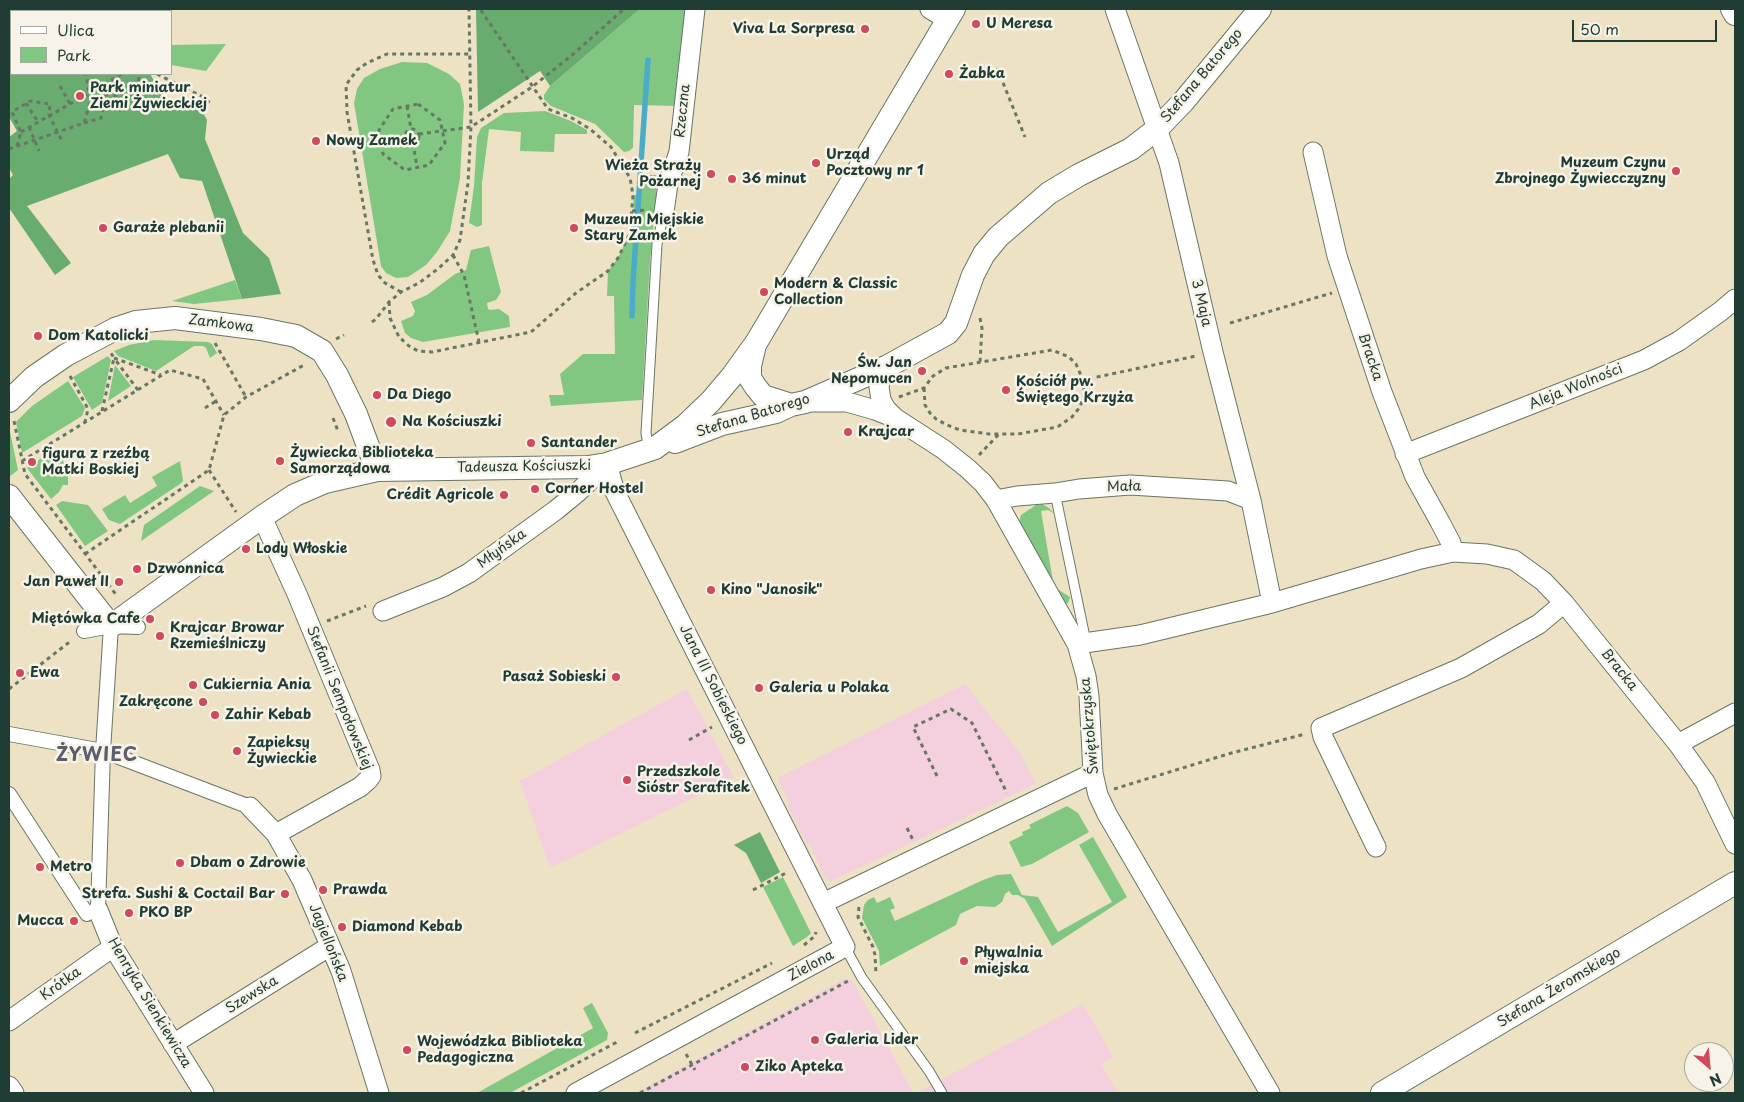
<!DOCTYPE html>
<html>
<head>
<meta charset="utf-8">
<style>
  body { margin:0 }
  #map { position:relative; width:1744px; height:1102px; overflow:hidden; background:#ede2c4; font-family:"Playpen Sans",sans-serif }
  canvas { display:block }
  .frame { position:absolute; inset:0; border:10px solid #1f3d34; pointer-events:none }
  .legend { position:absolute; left:10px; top:10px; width:162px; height:65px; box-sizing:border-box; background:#f7f3e8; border:1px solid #a1aaa0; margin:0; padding:6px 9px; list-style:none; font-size:15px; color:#1f3d34 }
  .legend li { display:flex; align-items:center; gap:10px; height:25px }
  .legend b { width:25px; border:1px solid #a1aaa0 }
  .north { position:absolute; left:1684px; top:1042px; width:50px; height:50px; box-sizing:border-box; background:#f7f3e8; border:1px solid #a1aaa0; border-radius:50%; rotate:153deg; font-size:14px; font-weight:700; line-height:20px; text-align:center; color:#1f3d34 }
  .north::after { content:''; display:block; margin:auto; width:18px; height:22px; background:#d1495b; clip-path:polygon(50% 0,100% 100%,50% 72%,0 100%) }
  .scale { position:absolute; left:1572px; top:20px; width:145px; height:22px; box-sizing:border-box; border:2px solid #1f3d34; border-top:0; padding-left:6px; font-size:15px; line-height:18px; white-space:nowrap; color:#1f3d34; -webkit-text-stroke:4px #f7f3e8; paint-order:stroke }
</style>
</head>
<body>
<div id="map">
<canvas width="1744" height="1102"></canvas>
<div class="frame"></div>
<ul class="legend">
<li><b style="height:6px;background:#fff"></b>Ulica</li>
<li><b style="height:14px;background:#82c781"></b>Park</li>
</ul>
<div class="north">N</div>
<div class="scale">50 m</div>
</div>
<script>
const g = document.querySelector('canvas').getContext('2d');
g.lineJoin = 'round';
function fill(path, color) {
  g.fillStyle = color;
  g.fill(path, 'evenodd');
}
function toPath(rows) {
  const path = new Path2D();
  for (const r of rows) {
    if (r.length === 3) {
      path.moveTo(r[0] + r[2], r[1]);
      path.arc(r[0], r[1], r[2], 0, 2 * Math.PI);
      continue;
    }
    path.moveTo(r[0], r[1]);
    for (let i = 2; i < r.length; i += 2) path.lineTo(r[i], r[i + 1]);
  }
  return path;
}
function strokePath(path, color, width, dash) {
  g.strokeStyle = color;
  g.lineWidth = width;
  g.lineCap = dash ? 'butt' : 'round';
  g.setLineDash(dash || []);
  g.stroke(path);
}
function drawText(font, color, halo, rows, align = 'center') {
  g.font = font + ' "Playpen Sans",sans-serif';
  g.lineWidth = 5;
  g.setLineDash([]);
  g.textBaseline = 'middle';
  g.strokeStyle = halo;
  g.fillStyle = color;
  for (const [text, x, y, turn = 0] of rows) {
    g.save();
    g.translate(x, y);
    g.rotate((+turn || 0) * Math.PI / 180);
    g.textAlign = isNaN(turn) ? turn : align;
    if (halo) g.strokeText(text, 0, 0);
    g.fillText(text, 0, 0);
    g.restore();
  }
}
fill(toPath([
  [965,684,1020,753,1036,784,831,881,828,880,825,878,809,843,807,844,788,806,790,805,778,778],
  [687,689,734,778,550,868,520,781],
  [844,979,852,980,913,1093,636,1093],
  [1083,1004,1113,1057,1101,1064,1118,1093,916,1093]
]), '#f4cfdd');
fill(toPath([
  [640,9,685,9,676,106,634,105,633,148,629,151,624,152,595,124,551,106,544,99,544,95,550,86],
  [226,44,206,71,171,65,171,45],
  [402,62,427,63,449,74,460,84,464,104,460,178,450,231,437,252,426,265,408,277,396,278,386,273,381,266,354,103,357,89,364,78,380,69],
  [545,111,571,121,587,130,587,134,555,134,554,152,520,151,521,132,489,129,482,183,482,225,477,227,469,223,474,186,477,137,481,128,504,113],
  [640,175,658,175,650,261,642,400,551,406,549,395,564,395,560,374,583,354,615,354,614,296,607,296,608,271,618,258,630,233,634,211,633,195,640,195],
  [489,246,501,292,496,300,487,303,488,309,490,310,499,309,509,316,510,327,423,342,411,338,405,333,401,321,413,316,415,311,411,302,427,295,455,274,466,270,471,250],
  [235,280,242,299,194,304,172,301],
  [154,340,208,342,212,344,217,353,210,358,206,348,203,346,194,346,156,371,118,356,114,351,129,345],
  [108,356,111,360,102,403,92,410,73,377],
  [115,365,131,386,108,401],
  [68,381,85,408,82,416,22,453,16,422,32,406],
  [9,427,18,470,9,477],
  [53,450,56,456,60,457,68,468,65,472,68,475,68,485,63,485,59,492,51,499,27,468],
  [180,461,183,481,180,484,120,524,109,520,102,509,125,495,130,503,157,486,152,477],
  [200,486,214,491,141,541,144,525],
  [62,501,88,505,108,531,85,546,56,505],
  [1042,504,1049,508,1055,514,1048,510,1041,511,1054,587,1070,597,1068,603,1065,604,1061,603,1055,596,1019,530,1019,523,1021,515,1036,505],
  [1067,806,1078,813,1089,832,1032,864,1021,867,1009,842,1023,835,1022,832,1031,828,1029,825],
  [1093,837,1127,897,1052,946,1025,899,1018,895,1012,895,1009,891,1005,894,1002,902,995,907,977,906,964,912,960,914,956,925,880,966,879,951,862,918,864,905,868,900,874,897,877,903,890,897,895,908,890,910,895,921,983,880,997,875,1011,874,1022,895,1038,897,1058,932,1112,902,1079,845],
  [783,877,811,933,807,937,793,946,763,887],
  [592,1003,608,1033,607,1040,510,1093,477,1093,593,1028,583,1008]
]), '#82c781');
fill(toPath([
  [9,9,138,9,135,11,11,11,11,74,150,74,167,102,178,99,198,104,207,120,205,139,243,233,269,258,281,294,242,299,202,181,180,178,168,154,27,206,71,263,55,275,9,208,9,179,13,175,9,168,9,137,17,131,9,117],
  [476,9,640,9,550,86,540,71,478,112],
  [760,832,780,872,761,883,746,853,734,845]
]), '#69ac6f');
strokePath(toPath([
  [632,316,633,282,648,60]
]), '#4aacc9', 5.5);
const service = toPath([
  [649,450,646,433,657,244,664,212],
  [1055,493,1086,642],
  [845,947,862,978,929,1071,942,1093]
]);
const pedestrian = toPath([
  [84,631,111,626,138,627],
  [9,734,103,751,250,807],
  [9,794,87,914],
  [98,910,103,751,111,626]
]);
const minor = toPath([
  [930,9,948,20],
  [1115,9,1169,163,1213,352,1251,500,1272,603],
  [1313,152,1337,256,1382,392,1415,477,1440,522,1451,543,1453,552],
  [664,212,668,184,679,152,695,9],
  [888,366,881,378,879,387,881,400,886,409,895,418],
  [809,402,847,402,875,410,895,418,943,449,967,468,983,483,996,500,1077,644,1086,676,1089,696,1093,773,1098,795,1107,814,1270,1093],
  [1405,454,1644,360,1679,341,1721,311,1735,299],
  [996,500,1017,496,1055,493,1079,489,1130,485,1228,491,1251,500],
  [262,517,297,594,370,770,371,776,368,780,360,787,276,834],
  [383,611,443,587,469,573,556,510,578,492,607,464],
  [1077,644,1140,635,1272,603,1421,559,1453,552,1487,554,1514,560,1543,581,1564,603,1678,744,1705,782,1735,844],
  [1678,744,1735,713],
  [250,807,276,834,302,880,341,971,379,1093],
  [1376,847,1323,737,1321,728,1461,668,1539,624,1564,603],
  [823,903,1093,773],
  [98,910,113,947,204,1093],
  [9,1021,113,947],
  [173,1044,330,946],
  [9,1086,14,1093],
  [576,1093,845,947,615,492,607,464]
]);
const tertiary = toPath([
  [1732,9,1735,14],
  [754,349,750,366,750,378,755,386,763,396,791,405],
  [9,401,34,377,66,355,115,329,136,322,175,318,261,329,296,336,322,351,337,375,356,414,377,470],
  [675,442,722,424,776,412,791,405,805,402,888,366,948,333,956,323,973,275,984,254,998,237,1049,193,1079,175,1131,149,1157,129,1183,102,1260,9],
  [9,496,111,626,262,517,295,495,325,482,377,470,588,467,607,464,655,448,686,425,711,401,733,375,756,343,954,9],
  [1382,1093,1735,883]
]);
strokePath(service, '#677766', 11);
strokePath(pedestrian, '#677766', 16);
strokePath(minor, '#677766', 21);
strokePath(tertiary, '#677766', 24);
strokePath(toPath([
  [113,11,117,9],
  [9,16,10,9],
  [997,68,1025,137],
  [9,72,11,71],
  [157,74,203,97,210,103],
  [60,86,70,104],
  [101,86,111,95,118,96,124,95,136,87,139,82,138,74],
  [130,92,137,103],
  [26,103,38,122],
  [418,104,440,120,445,143,429,165,405,170,383,154,379,130,393,109,418,104],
  [407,106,411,129],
  [103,107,120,110,147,99],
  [84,123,101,118,107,91],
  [29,127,39,151],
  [412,136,7],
  [21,132,122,74],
  [419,134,471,127,532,87,571,56,624,9],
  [413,143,417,167],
  [17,146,21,132,12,112,30,101,50,104,49,115,62,141],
  [353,146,405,137],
  [9,149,84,123,90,103,86,74],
  [632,211,646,210],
  [453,255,464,275,479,342],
  [401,292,385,283,378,275,373,260,347,112,346,85,357,70,367,63,387,54,469,54],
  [389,302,390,318,399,337,409,346,418,351,432,352,531,332,576,293,608,271,618,258,630,233,633,195,630,178,611,147,590,129,572,118,548,109,480,9],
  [980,318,982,328,980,362],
  [372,322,376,319,389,302,401,292,419,283,439,268,453,255,460,240,468,183,471,127,469,9],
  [1230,323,1332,293],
  [336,339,344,335],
  [215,343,246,397],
  [70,376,88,409,85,422],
  [924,388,925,405,930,413,936,419,947,425,960,430,989,434,1018,434,1052,428,1059,426,1072,417,1080,407,1084,395,1083,380],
  [138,390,114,358,161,375],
  [899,397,924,388,933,376,946,368,1052,350,1069,357,1076,364,1083,380,1196,356],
  [205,408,216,401],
  [102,411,114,358,111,353],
  [333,418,338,431],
  [14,421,25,474,117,596],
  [979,455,999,434],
  [22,461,170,370,203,379,224,415],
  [209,470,236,512],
  [85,554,209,470,224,415,246,397,304,365],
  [327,621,366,606],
  [9,689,72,640],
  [689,740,712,727],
  [937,776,913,727,951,709,972,723,1007,793],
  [1114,789,1228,754,1305,734],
  [907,828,913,840],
  [753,890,788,872],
  [859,907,858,917,873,947,875,955,876,974],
  [804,945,815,936,816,932],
  [635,1033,772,963],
  [686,1054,695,1070],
  [521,1093,617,1042],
  [640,1093,848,981]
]), '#677766', 3, [4, 4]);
strokePath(service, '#fff', 9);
strokePath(pedestrian, '#fff', 14);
strokePath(minor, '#fff', 19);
strokePath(tertiary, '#fff', 22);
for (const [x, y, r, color] of [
  [976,24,5,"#d1495b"],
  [865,29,5,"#d1495b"],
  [949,74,5,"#d1495b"],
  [80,96,5,"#d1495b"],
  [316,141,5,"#d1495b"],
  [816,163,5,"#d1495b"],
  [1676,171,5,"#d1495b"],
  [711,174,5,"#d1495b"],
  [732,179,5,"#d1495b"],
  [103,228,5,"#d1495b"],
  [574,228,5,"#d1495b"],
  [764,292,5,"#d1495b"],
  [38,336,5,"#d1495b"],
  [922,371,5,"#d1495b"],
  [1006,390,5,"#d1495b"],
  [377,395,5,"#d1495b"],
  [391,422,6,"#d1495b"],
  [848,432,5,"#d1495b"],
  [531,443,5,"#d1495b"],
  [280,461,5,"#d1495b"],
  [32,462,5,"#d1495b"],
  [535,489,5,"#d1495b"],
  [504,495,5,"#d1495b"],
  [246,549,5,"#d1495b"],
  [137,569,5,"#d1495b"],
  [119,582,5,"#d1495b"],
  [711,590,5,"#d1495b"],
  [150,619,5,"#d1495b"],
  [160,636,5,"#d1495b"],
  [20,673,5,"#d1495b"],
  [616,677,5,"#d1495b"],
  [193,685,5,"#d1495b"],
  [759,688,5,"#d1495b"],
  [203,702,5,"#d1495b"],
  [215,715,5,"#d1495b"],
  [237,751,5,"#d1495b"],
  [627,780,5,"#d1495b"],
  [180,863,5,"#d1495b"],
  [40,867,5,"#d1495b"],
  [323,890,5,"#d1495b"],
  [285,894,5,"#d1495b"],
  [129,913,5,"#d1495b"],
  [74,921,5,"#d1495b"],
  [342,927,5,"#d1495b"],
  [964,961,5,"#d1495b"],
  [815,1040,5,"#d1495b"],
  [407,1050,5,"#d1495b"],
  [745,1067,5,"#d1495b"]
]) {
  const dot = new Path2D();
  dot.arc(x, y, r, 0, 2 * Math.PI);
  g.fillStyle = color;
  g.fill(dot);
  strokePath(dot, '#f7f3e8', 2);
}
drawText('bold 14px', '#1f3d34', '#f7f3e8', [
  ["U Meresa",986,24],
  ["Viva La Sorpresa",855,29,"right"],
  ["Żabka",959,74],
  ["Park miniatur",90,88],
  ["Ziemi Żywieckiej",90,104],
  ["Nowy Zamek",326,141],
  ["Urząd",826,155],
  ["Pocztowy nr 1",826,171],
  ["Muzeum Czynu",1666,163,"right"],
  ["Zbrojnego Żywiecczyzny",1666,179,"right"],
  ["Wieża Straży",701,166,"right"],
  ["Pożarnej",701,182,"right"],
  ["36 minut",742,179],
  ["Muzeum Miejskie",584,220],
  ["Stary Zamek",584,236],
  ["Garaże plebanii",113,228],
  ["Modern & Classic",774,284],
  ["Collection",774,300],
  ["Dom Katolicki",48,336],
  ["Św. Jan",912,363,"right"],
  ["Nepomucen",912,379,"right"],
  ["Kościół pw.",1016,382],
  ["Świętego Krzyża",1016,398],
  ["Da Diego",387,395],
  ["Na Kościuszki",402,422],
  ["Krajcar",858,432],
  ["Santander",541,443],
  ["Żywiecka Biblioteka",290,453],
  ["Samorządowa",290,469],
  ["figura z rzeźbą",42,454],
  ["Matki Boskiej",42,470],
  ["Corner Hostel",545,489],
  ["Crédit Agricole",494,495,"right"],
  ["Lody Włoskie",256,549],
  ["Dzwonnica",147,569],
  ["Jan Paweł II",109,582,"right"],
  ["Kino \"Janosik\"",721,590],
  ["Miętówka Cafe",140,619,"right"],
  ["Krajcar Browar",170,628],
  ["Rzemieślniczy",170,644],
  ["Ewa",30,673],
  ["Pasaż Sobieski",606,677,"right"],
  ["Cukiernia Ania",203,685],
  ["Galeria u Polaka",769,688],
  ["Zakręcone",193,702,"right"],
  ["Zahir Kebab",225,715],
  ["Zapieksy",247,743],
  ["Żywieckie",247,759],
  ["Przedszkole",637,772],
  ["Sióstr Serafitek",637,788],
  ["Dbam o Zdrowie",190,863],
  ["Metro",50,867],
  ["Prawda",333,890],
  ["Strefa. Sushi & Coctail Bar",275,894,"right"],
  ["PKO BP",139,913],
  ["Mucca",64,921,"right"],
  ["Diamond Kebab",352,927],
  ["Pływalnia",974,953],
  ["miejska",974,969],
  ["Galeria Lider",825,1040],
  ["Wojewódzka Biblioteka",417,1042],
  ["Pedagogiczna",417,1058],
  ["Ziko Apteka",755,1067]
], 'left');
drawText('14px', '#1f3d34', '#f7f3e8', [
  ["Stefana Batorego",1202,76,-50],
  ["Rzeczna",683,111,-84],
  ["3 Maja",1201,303,77],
  ["Zamkowa",221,324,7],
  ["Bracka",1370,357,71],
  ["Aleja Wolności",1576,387,-22],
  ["Stefana Batorego",753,416,-17],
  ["Tadeusza Kościuszki",524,467,-1],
  ["Mała",1124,487,-1],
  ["Młyńska",502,549,-36],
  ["Bracka",1619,670,51],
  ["Jana III Sobieskiego",713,685,63],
  ["Stefanii Sempołowskiej",339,698,68],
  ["Świętokrzyska",1090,726,-95],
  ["Jagiellońska",328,943,68],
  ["Zielona",811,966,-28],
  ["Krótka",61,984,-36],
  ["Stefana Żeromskiego",1559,988,-31],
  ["Szewska",252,995,-32],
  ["Henryka Sienkiewicza",149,1003,59]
]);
g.letterSpacing = '1px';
drawText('bold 19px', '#5c5f6b', '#f7f3e8', [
  ["ŻYWIEC",97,756]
]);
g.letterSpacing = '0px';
</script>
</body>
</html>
